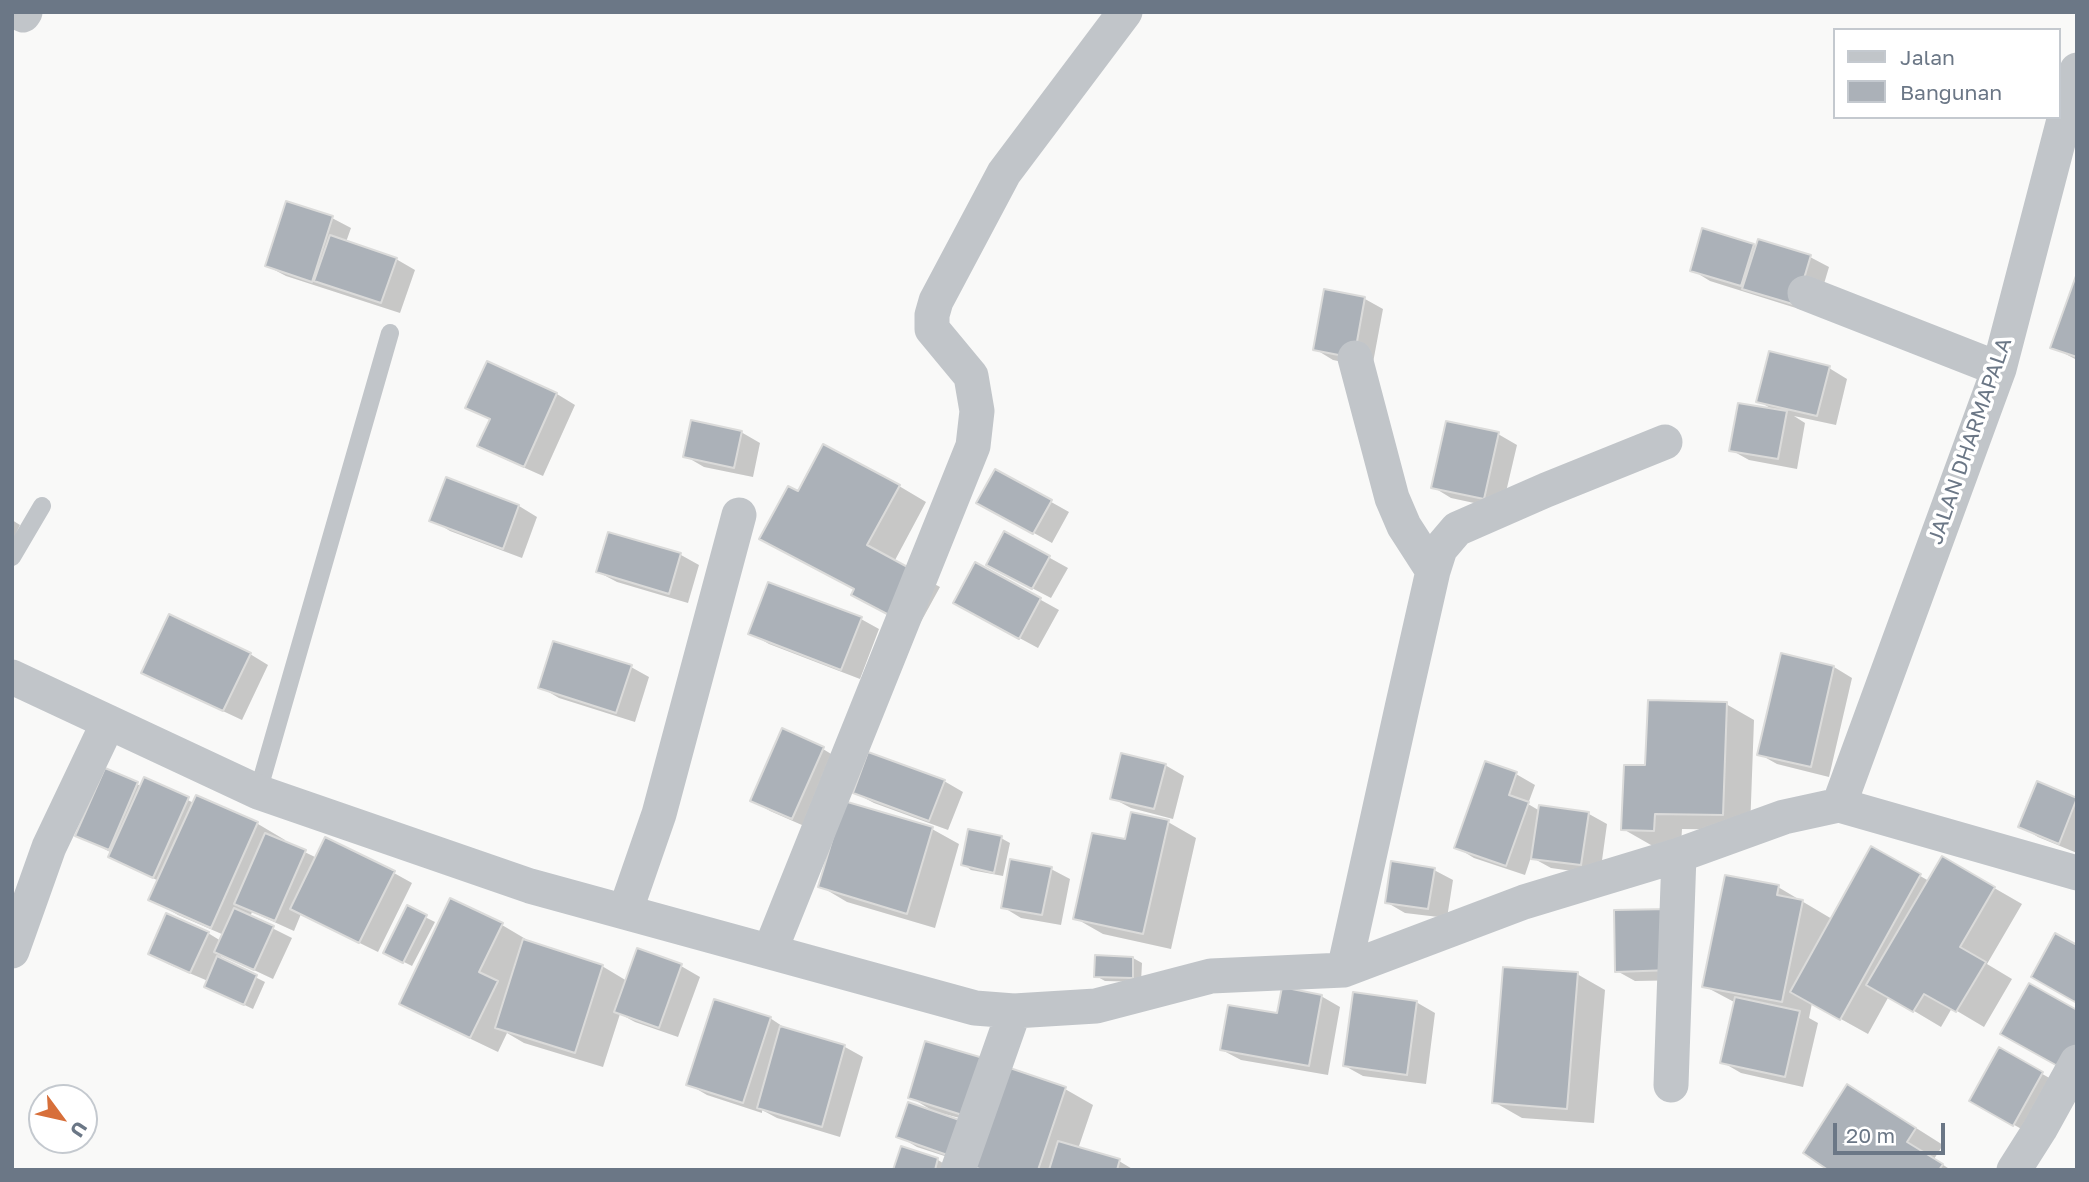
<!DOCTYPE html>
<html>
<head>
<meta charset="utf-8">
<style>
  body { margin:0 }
  #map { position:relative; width:2089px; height:1182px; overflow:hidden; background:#f9f9f8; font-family:"Golos Text",sans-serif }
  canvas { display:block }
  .frame { position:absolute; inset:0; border:14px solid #6b7786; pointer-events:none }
  .legend { position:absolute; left:1833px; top:28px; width:228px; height:91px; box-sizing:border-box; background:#fff; border:2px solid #c4c9cf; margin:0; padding:9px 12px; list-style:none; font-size:21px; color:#6b7786 }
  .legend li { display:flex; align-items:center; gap:14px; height:35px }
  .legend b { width:35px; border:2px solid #c4c9cf }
  .north { position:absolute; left:28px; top:1084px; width:70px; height:70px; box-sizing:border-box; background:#fff; border:2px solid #c4c9cf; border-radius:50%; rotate:123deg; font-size:19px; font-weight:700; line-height:28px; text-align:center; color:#6b7786 }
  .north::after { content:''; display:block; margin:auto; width:24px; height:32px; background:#d76f3a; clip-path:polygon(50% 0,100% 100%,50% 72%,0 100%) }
  .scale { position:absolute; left:1833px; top:1123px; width:112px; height:32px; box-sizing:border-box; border:4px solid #6b7786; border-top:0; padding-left:9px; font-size:21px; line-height:24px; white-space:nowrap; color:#6b7786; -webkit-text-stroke:5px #fff; paint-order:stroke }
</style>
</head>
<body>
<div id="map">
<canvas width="2089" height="1182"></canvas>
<div class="frame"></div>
<ul class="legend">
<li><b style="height:9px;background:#c1c5c9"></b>Jalan</li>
<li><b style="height:19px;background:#abb1b8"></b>Bangunan</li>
</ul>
<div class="north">U</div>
<div class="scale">20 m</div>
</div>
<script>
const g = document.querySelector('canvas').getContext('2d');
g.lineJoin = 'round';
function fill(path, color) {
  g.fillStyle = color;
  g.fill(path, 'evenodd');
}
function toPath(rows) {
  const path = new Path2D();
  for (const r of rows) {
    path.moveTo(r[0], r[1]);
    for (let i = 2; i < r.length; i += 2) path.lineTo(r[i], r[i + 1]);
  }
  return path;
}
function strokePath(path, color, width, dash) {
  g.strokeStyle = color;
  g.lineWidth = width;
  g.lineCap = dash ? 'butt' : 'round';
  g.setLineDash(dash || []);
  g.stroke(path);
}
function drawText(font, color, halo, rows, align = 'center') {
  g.font = font + ' "Golos Text",sans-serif';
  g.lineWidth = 7;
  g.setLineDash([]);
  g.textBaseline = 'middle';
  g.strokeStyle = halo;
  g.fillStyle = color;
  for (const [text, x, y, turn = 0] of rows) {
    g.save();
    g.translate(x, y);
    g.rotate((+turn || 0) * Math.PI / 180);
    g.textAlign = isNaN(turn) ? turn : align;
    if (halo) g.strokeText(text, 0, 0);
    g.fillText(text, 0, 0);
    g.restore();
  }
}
fill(toPath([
  [332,218,351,228,346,242,396,259,415,270,400,313,286,276,267,266],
  [1753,245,1810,257,1829,267,1815,314,1710,281,1692,270],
  [2077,278,2077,360,2052,347],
  [1326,291,1365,299,1383,309,1372,368,1333,360,1315,349],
  [488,363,557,394,575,405,543,476,498,456,480,445,491,420,468,408],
  [1829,368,1847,379,1836,425,1794,416,1805,423,1797,469,1749,460,1731,450,1774,410,1758,401],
  [741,432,760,443,753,477,704,467,685,456],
  [1498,434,1517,445,1502,509,1451,498,1433,487],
  [996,471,1069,512,1052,543,978,502],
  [447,480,519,506,537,517,522,558,450,531,432,520],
  [899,486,926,502,894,562,940,587,917,629,855,590,799,494],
  [12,520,20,525,12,542],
  [1005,533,1068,568,1051,598,1007,575],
  [609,534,681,555,699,565,688,603,617,582,598,572],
  [976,564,1059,610,1038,648,973,613],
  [861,619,879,629,860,679,769,644,750,633],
  [250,654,268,665,242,720,161,682,143,672],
  [1782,655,1834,667,1852,678,1829,777,1777,764,1759,754],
  [631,667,649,677,635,722,559,698,540,687],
  [1726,704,1754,720,1750,830,1682,829,1681,846,1651,845,1623,829,1647,767],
  [823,749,841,760,811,829,770,811,752,800],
  [1165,765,1184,776,1173,819,1131,808,1112,798],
  [1516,774,1535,785,1528,804,1540,811,1589,814,1607,824,1600,875,1551,868,1531,857,1525,875,1474,858,1456,847],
  [145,780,194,803,197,797,258,824,285,840,284,842,317,858,394,873,412,883,378,952,301,914,294,931,252,912,250,917,292,938,273,979,222,955,219,959,265,982,253,1009,215,991,208,981,168,964,150,953,208,933,221,941,224,935,178,915,151,899,159,881,129,867,110,856,112,853,78,835,137,784,142,787],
  [944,781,963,792,948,830,874,803,855,793],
  [2038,784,2077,800,2077,853,2038,837,2020,826],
  [1168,822,1196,838,1171,949,1103,934,1075,918,1126,841],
  [932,829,959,844,935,928,847,902,820,886],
  [1001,838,1010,843,1003,876,971,870,963,864],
  [1871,848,1929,881,1970,874,2022,904,1987,964,2012,979,1984,1027,1952,1008,1941,1027,1889,996,1868,1034,1812,1003,1809,1018,1818,1023,1803,1087,1741,1073,1722,1062,1736,1003,1704,986,1778,887,1832,919],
  [1051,869,1070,879,1061,925,1021,918,1003,907],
  [1434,870,1453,880,1447,918,1405,913,1386,902],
  [407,908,435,922,412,966,394,957],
  [1670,910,1689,980,1635,981,1617,971],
  [502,925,529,941,528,943,602,966,627,981,638,951,681,966,700,977,678,1037,635,1022,620,1014,603,1067,524,1043,507,1033,498,1052,429,1019,402,1003],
  [1133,958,1142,963,1141,982,1105,981,1096,976],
  [1577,974,1605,990,1594,1123,1522,1118,1494,1102],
  [1321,996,1340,1007,1328,1075,1241,1060,1222,1050,1278,1015],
  [1416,1002,1435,1013,1426,1084,1363,1076,1345,1066],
  [770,1018,788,1030,845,1047,863,1057,840,1137,777,1118,762,1110,762,1113,707,1095,688,1084],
  [2000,1050,2060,1084,2032,1135,1972,1101],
  [1005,1068,1065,1089,1093,1105,1078,1149,1119,1161,1134,1170,981,1170,972,1165,917,1147,898,1136,964,1123,986,1125,933,1111,910,1097],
  [1875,1102,1943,1145,1934,1159,1951,1170,1832,1170],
  [902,1148,938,1160,946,1165,945,1170,895,1170]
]), '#0003');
const building = toPath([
  [286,201,333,216,312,282,265,266,286,201],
  [1702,228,1754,244,1741,286,1690,271,1702,228],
  [330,235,397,258,381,303,314,281,330,235],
  [1758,239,1811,255,1796,305,1742,289,1758,239],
  [2077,273,2077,357,2050,348,2077,273],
  [1324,289,1365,297,1354,358,1313,350,1324,289],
  [1769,351,1830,366,1817,416,1756,402,1769,351],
  [487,361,557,393,524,467,477,446,490,419,465,408,487,361],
  [1738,403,1787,411,1778,459,1729,451,1738,403],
  [691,420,742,431,734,468,683,457,691,420],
  [1446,421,1499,432,1484,499,1431,488,1446,421],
  [823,444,900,485,867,545,913,570,889,615,851,595,854,589,759,539,788,486,798,491,823,444],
  [995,469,1052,500,1033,534,976,503,995,469],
  [446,477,519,505,503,549,429,521,446,477],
  [1004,531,1050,556,1032,589,986,565,1004,531],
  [608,532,681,553,669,594,596,572,608,532],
  [975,562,1041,598,1019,639,953,603,975,562],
  [768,582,862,617,841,670,748,634,768,582],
  [169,614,251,653,223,711,141,673,169,614],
  [553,641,632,665,616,713,538,688,553,641],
  [1781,653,1834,666,1811,767,1757,755,1781,653],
  [1648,700,1727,702,1723,815,1655,814,1654,831,1621,830,1624,765,1645,765,1648,700],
  [782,728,824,747,792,819,750,801,782,728],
  [868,752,945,780,929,821,853,793,868,752],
  [1121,753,1166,764,1154,809,1110,799,1121,753],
  [1485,761,1517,772,1509,795,1529,802,1506,866,1454,848,1485,761],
  [105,768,138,782,109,850,75,836,105,768],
  [144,777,189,797,153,878,108,857,144,777],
  [2037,781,2077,798,2059,844,2018,827,2037,781],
  [196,795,258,822,211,928,148,900,196,795],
  [844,801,933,827,907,914,818,887,844,801],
  [1539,805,1589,812,1581,865,1531,859,1539,805],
  [1131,812,1169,820,1143,934,1073,919,1092,833,1125,839,1131,812],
  [968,829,1002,836,994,873,961,865,968,829],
  [265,833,306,850,275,921,234,904,265,833],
  [325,837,395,871,359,943,290,909,325,837],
  [1871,846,1921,874,1840,1020,1790,992,1871,846],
  [1942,856,1995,887,1960,947,1986,962,1956,1012,1924,994,1913,1012,1866,985,1942,856],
  [1010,859,1052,867,1042,915,1001,908,1010,859],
  [1391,861,1435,868,1428,909,1385,903,1391,861],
  [1725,875,1779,885,1777,895,1803,900,1782,1002,1702,987,1725,875],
  [450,898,503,923,479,972,498,981,470,1038,399,1004,450,898],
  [407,905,427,915,403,963,383,953,407,905],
  [234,908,274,926,254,970,214,952,234,908],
  [1670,909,1671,970,1615,972,1614,910,1670,909],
  [166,913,209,932,190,973,148,954,166,913],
  [2055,933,2077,945,2077,999,2075,1002,2031,977,2055,933],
  [523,939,603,965,575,1053,495,1028,523,939],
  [637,948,682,964,659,1028,614,1012,637,948],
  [1095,955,1133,957,1133,978,1094,977,1095,955],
  [217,956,257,975,244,1005,204,987,217,956],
  [1503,967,1578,972,1567,1109,1492,1103,1503,967],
  [2029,983,2077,1010,2077,1044,2063,1069,2000,1034,2029,983],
  [1282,987,1322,995,1309,1066,1220,1050,1228,1005,1277,1013,1282,987],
  [1353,992,1417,1001,1407,1075,1343,1066,1353,992],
  [1735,997,1800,1011,1785,1077,1720,1063,1735,997],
  [714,999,771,1017,743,1103,686,1085,714,999],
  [780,1026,845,1045,822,1127,757,1108,780,1026],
  [925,1041,990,1060,972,1118,908,1098,925,1041],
  [1999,1047,2043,1072,2013,1126,1969,1101,1999,1047],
  [1004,1066,1066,1087,1038,1170,983,1170,970,1166,1004,1066],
  [1847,1084,1916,1128,1907,1142,1943,1164,1939,1170,1828,1170,1803,1153,1847,1084],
  [908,1102,965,1122,953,1157,896,1137,908,1102],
  [1058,1141,1120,1159,1117,1170,1049,1170,1058,1141],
  [901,1146,938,1158,935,1170,893,1170,901,1146]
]);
fill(building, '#abb1b8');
strokePath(building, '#dbdbda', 2);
strokePath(toPath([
  [12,557,42,506],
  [258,792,390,333]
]), '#c1c5c9', 18);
strokePath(toPath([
  [23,15,25,12],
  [1805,293,1999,369],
  [1355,358,1392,498,1404,526,1433,571],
  [12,677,258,792,530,886,975,1008,1014,1011,1096,1006,1211,976,1344,970,1524,902,1679,855,1784,817,1839,805,2077,873],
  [1839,805,1999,369,2077,70],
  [625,912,659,814,739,515],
  [12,951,49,847,108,723],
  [770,951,973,446,977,411,971,376,932,329,932,315,936,301,1004,173,1125,12],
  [1344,970,1402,708,1433,571,1440,549,1457,529,1546,490,1665,442],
  [1671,1085,1679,855],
  [958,1170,1014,1011],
  [2014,1170,2040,1129,2077,1062]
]), '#c1c5c9', 35);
drawText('21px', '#6b7786', '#fff', [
  ["JALAN DHARMAPALA",1970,441,-71]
]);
</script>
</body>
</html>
